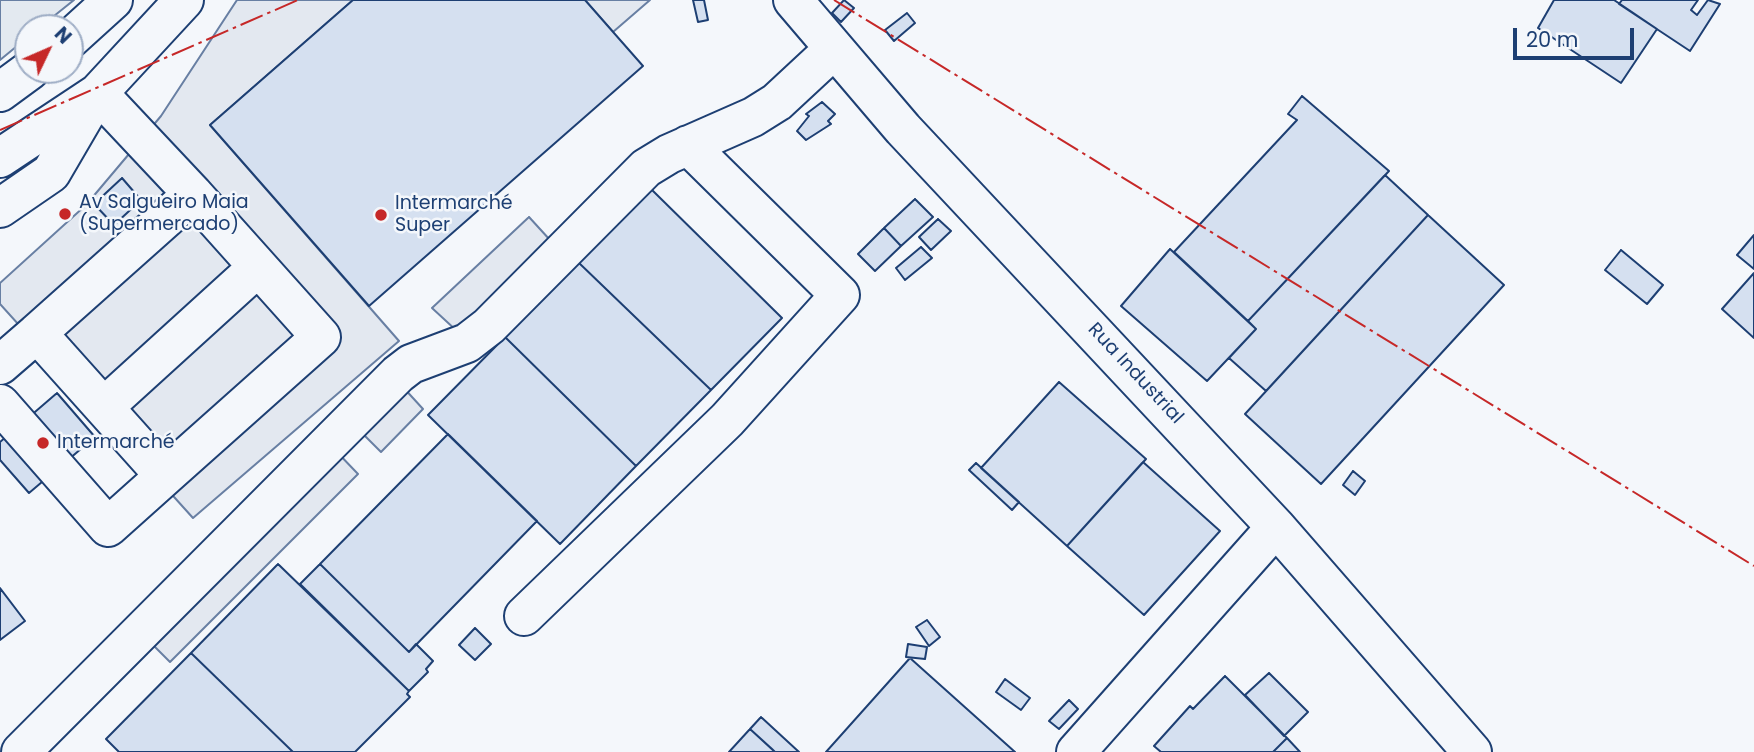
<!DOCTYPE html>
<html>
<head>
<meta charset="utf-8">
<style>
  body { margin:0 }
  #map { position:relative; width:1754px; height:752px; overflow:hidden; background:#f4f7fb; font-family:Poppins,sans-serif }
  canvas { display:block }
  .north { position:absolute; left:14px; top:14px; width:70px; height:70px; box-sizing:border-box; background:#f4f7fb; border:2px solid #9eadc5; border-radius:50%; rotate:46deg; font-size:19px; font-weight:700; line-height:28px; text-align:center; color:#1d3f73 }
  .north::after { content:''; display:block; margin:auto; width:24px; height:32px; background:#c62828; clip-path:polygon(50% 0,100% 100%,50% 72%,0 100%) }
  .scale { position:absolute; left:1513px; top:28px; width:121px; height:32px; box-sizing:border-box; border:4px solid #1d3f73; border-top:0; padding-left:9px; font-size:21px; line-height:24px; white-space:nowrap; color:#1d3f73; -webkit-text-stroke:5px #f4f7fb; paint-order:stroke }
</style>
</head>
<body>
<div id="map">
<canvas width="1754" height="752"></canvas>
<div class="north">N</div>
<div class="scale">20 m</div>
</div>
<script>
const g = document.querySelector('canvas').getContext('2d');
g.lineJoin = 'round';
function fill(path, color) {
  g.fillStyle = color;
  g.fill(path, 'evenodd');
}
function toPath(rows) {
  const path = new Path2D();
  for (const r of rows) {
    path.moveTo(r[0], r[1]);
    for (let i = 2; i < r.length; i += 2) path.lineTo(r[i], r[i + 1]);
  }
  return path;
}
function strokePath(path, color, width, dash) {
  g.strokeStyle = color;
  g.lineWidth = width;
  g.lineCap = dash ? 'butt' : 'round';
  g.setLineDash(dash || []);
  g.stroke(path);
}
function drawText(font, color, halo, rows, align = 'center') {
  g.font = font + ' Poppins,sans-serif';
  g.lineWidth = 5;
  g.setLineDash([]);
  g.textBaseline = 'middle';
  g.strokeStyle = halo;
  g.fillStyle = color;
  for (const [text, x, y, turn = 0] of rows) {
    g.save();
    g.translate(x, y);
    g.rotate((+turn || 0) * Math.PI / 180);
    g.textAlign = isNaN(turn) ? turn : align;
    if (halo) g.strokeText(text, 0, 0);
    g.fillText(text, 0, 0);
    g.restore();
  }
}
const green = toPath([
  [0,0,74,0,39,28,28,28,28,37,0,60,0,0]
]);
fill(green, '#e3e9f0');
strokePath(green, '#687fa3', 2);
const parking = toPath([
  [237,0,353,0,210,125,399,341,193,518,0,304,0,283,86,205,161,116,237,0],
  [585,0,650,0,613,32,585,0],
  [529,217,550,240,458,332,432,308,529,217],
  [402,386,423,409,381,452,357,428,402,386],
  [335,450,358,474,170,662,149,641,335,450]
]);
fill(parking, '#e3e8f0');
strokePath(parking, '#687fa3', 2);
const building = toPath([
  [353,0,585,0,643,66,369,306,210,125,353,0],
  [693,0,704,0,708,20,698,22,693,0],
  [844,0,854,8,841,22,832,13,844,0],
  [1554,0,1614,0,1657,29,1621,83,1538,28,1554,0],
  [1622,0,1698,0,1691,10,1697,15,1708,0,1720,4,1690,51,1619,4,1622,0],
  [907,13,915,23,894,41,885,30,907,13],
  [1302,96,1389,171,1248,321,1174,252,1297,120,1288,114,1302,96],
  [822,102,835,114,828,121,831,124,806,140,797,131,809,116,806,114,822,102],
  [1385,175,1428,215,1266,391,1229,358,1256,329,1248,321,1385,175],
  [122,178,141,200,114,225,94,204,122,178],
  [650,188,782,318,711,390,578,262,650,188],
  [915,199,933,217,901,246,884,228,915,199],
  [1428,215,1504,285,1321,484,1245,414,1428,215],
  [938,219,951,231,931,250,919,237,938,219],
  [884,228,901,246,875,271,858,254,884,228],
  [1754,235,1754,269,1737,255,1754,235],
  [921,247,932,258,905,280,896,268,921,247],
  [1170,249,1256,329,1207,381,1121,306,1170,249],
  [1621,250,1663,285,1647,304,1605,270,1621,250],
  [578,262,711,390,636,466,505,337,578,262],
  [1754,273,1754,338,1722,309,1754,273],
  [505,337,636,466,560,544,428,415,505,337],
  [1059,382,1146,459,1067,546,981,468,1059,382],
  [57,393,95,437,29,493,0,460,0,442,57,393],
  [448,434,537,521,409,652,320,564,448,434],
  [1143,462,1220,531,1144,615,1067,546,1143,462],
  [976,463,1019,502,1012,510,969,470,976,463],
  [1353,471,1365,481,1355,495,1343,485,1353,471],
  [278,564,409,691,407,694,410,697,355,752,293,752,191,653,278,564],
  [320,564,409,652,416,644,433,661,426,669,428,672,409,691,300,584,320,564],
  [0,588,25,621,0,640,0,588],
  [927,620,940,637,929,646,916,627,927,620],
  [475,628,491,644,475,660,459,645,475,628],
  [908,644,927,647,925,659,906,657,908,644],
  [191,653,293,752,119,752,106,739,191,653],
  [910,658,1015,752,826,752,910,658],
  [1269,673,1308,712,1284,736,1245,695,1269,673],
  [1225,676,1287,738,1273,752,1161,752,1154,746,1190,706,1193,709,1225,676],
  [1005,679,1030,698,1021,710,996,692,1005,679],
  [1069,700,1078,709,1059,729,1049,721,1069,700],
  [761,717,799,752,775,752,750,729,761,717],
  [750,729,772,749,775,752,729,752,750,729],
  [1287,738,1300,752,1273,752,1287,738]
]);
fill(building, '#d5e0f0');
strokePath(building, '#1d3f73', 2);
const minor = toPath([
  [793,0,903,129,1276,527,1472,752],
  [70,39,113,0],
  [0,92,30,70],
  [98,93,193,194,321,337,165,476,37,333,193,194],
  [0,158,98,93,184,0],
  [0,208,51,173,93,101],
  [0,365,37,333],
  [0,404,108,527,165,476],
  [104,407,258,267],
  [524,616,727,420,840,295,688,145],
  [21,752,398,374,411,364,467,343,489,326,646,168,669,154,753,117,777,102,833,50],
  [1076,752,1276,527]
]);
strokePath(minor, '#1d3f73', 42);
strokePath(minor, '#f4f7fb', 38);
strokePath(toPath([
  [834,0,1754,566],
  [0,130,298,0]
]), '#c62828', 2, [24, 5, 3.5, 5]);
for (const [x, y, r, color] of [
  [65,214,7,"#c62828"],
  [381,215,7,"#c62828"],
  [43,443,7,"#c62828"]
]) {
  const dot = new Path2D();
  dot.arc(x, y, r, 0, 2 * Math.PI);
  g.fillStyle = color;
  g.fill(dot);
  strokePath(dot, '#f4f7fb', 2.5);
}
drawText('19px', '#1d3f73', '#f4f7fb', [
  ["Av Salgueiro Maia",79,203],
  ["(Supermercado)",79,225],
  ["Intermarché",395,204],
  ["Super",395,226],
  ["Intermarché",57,443]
], 'left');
drawText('19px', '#1d3f73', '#f4f7fb', [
  ["Rua Industrial",1135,374,47]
]);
</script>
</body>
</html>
